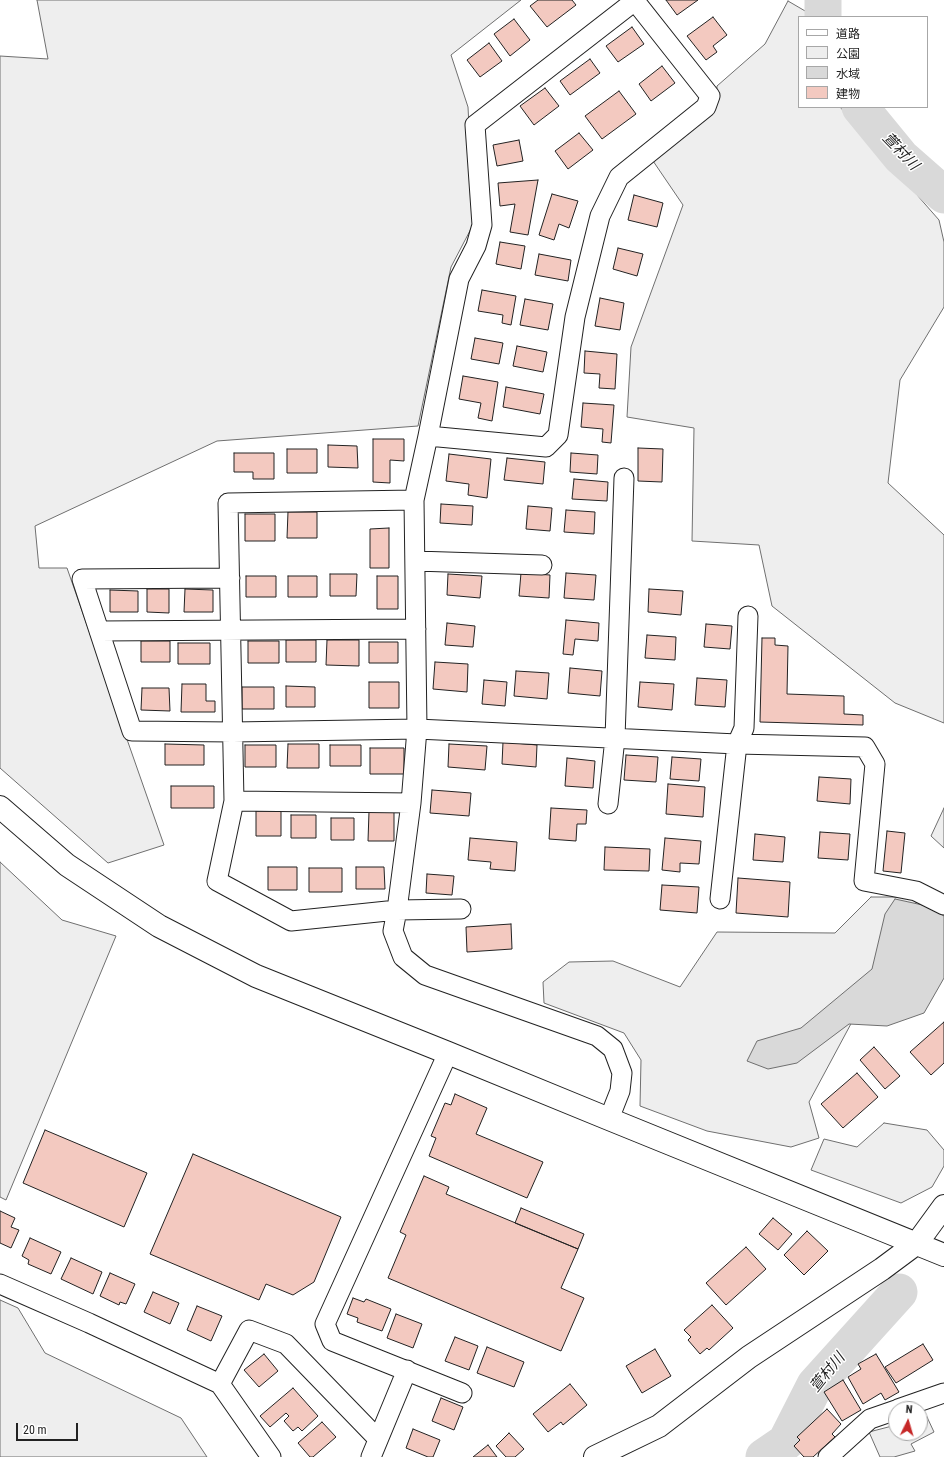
<!DOCTYPE html>
<html>
<head>
<meta charset="utf-8">
<style>
  body { margin:0 }
  #map { position:relative; width:944px; height:1457px; overflow:hidden; background:#fff; font-family:"Roboto Condensed","Noto Sans JP",sans-serif }
  canvas { display:block }
  .legend { position:absolute; left:798px; top:16px; width:130px; height:92px; box-sizing:border-box; background:#fff; border:1px solid #a7a7a7; margin:0; padding:5px 7px; list-style:none; font-size:12px; color:#222 }
  .legend li { display:flex; align-items:center; gap:8px; height:20px }
  .legend b { width:20px; border:1px solid #a7a7a7 }
  .north { position:absolute; left:888px; top:1401px; width:40px; height:40px; box-sizing:border-box; background:#fff; border:1px solid #a7a7a7; border-radius:50%; rotate:5deg; font-size:11px; font-weight:700; line-height:16px; text-align:center; color:#222 }
  .north::after { content:''; display:block; margin:auto; width:14px; height:18px; background:#c62828; clip-path:polygon(50% 0,100% 100%,50% 72%,0 100%) }
  .scale { position:absolute; left:16px; top:1423px; width:62px; height:18px; box-sizing:border-box; border:2px solid #222; border-top:0; padding-left:5px; font-size:12px; line-height:14px; white-space:nowrap; color:#222; -webkit-text-stroke:3px #fff; paint-order:stroke }
</style>
</head>
<body>
<div id="map">
<canvas width="944" height="1457"></canvas>
<ul class="legend">
<li><b style="height:5px;background:#fff"></b>道路</li>
<li><b style="height:11px;background:#eee"></b>公園</li>
<li><b style="height:11px;background:#d9d9d9"></b>水域</li>
<li><b style="height:11px;background:#f3c9c0"></b>建物</li>
</ul>
<div class="north">N</div>
<div class="scale">20 m</div>
</div>
<script>
const g = document.querySelector('canvas').getContext('2d');
g.lineJoin = 'round';
function fill(path, color) {
  g.fillStyle = color;
  g.fill(path, 'evenodd');
}
function toPath(rows) {
  const path = new Path2D();
  for (const r of rows) {
    path.moveTo(r[0], r[1]);
    for (let i = 2; i < r.length; i += 2) path.lineTo(r[i], r[i + 1]);
  }
  return path;
}
function strokePath(path, color, width, dash) {
  g.strokeStyle = color;
  g.lineWidth = width;
  g.lineCap = dash ? 'butt' : 'round';
  g.setLineDash(dash || []);
  g.stroke(path);
}
function drawText(font, color, halo, rows, align = 'center') {
  g.font = font + ' "Roboto Condensed","Noto Sans JP",sans-serif';
  g.lineWidth = 3;
  g.setLineDash([]);
  g.textBaseline = 'middle';
  g.strokeStyle = halo;
  g.fillStyle = color;
  for (const [text, x, y, turn = 0] of rows) {
    g.save();
    g.translate(x, y);
    g.rotate((+turn || 0) * Math.PI / 180);
    g.textAlign = isNaN(turn) ? turn : align;
    if (halo) g.strokeText(text, 0, 0);
    g.fillText(text, 0, 0);
    g.restore();
  }
}
const green = toPath([
  [37,0,521,0,451,55,468,107,474,223,451,267,418,426,217,441,35,526,39,568,67,568,164,845,108,863,0,768,0,56,48,59,37,0],
  [788,1,812,15,812,17,799,17,799,107,840,107,939,220,944,242,944,307,900,380,888,483,944,535,944,723,895,703,772,606,759,545,692,541,694,428,627,417,631,347,683,205,651,158,716,107,717,86,765,44,788,1],
  [944,808,944,848,931,836,944,808],
  [0,862,62,920,116,936,6,1200,0,1197,0,862],
  [871,897,919,897,809,1102,819,1138,791,1147,707,1131,640,1106,641,1060,624,1033,544,1003,543,982,569,962,613,961,680,987,717,932,835,933,871,897],
  [884,1123,927,1130,944,1150,944,1166,932,1187,901,1203,811,1170,824,1139,857,1147,884,1123],
  [0,1300,18,1308,45,1353,181,1418,207,1457,0,1457,0,1300],
  [927,1417,934,1432,911,1444,915,1451,894,1457,880,1457,869,1432,896,1425,896,1433,920,1433,920,1419,927,1417],
  [787,1448,795,1457,775,1457,787,1448]
]);
fill(green, '#eee');
strokePath(green, '#6f6f6f', 1);
const water = toPath([
  [895,899,927,906,944,916,944,978,924,1013,887,1026,849,1024,797,1063,768,1069,747,1061,757,1041,801,1028,872,969,885,914,895,899]
]);
fill(water, '#d9d9d9');
strokePath(water, '#6f6f6f', 1);
strokePath(toPath([
  [823,0,823,17],
  [860,107,901,157,944,195],
  [764,1457,786,1442,815,1385,899,1292]
]), '#d9d9d9', 37);
const building = toPath([
  [538,0,572,0,576,5,547,27,530,6,538,0],
  [666,0,698,0,677,15,666,0],
  [713,17,727,35,713,46,717,52,706,60,687,36,713,17],
  [514,19,530,40,510,56,494,34,514,19],
  [632,27,644,44,618,62,606,46,632,27],
  [489,43,502,61,480,77,467,60,489,43],
  [590,59,600,73,570,95,560,81,590,59],
  [662,66,675,83,651,101,639,84,662,66],
  [545,88,559,106,534,125,520,106,545,88],
  [619,91,636,114,602,139,585,116,619,91],
  [579,133,593,150,568,169,555,151,579,133],
  [519,140,523,161,497,166,493,145,519,140],
  [538,180,528,235,510,232,515,204,500,206,498,183,538,180],
  [552,194,578,201,569,228,559,224,554,240,539,235,552,194],
  [634,195,663,203,657,227,628,220,634,195],
  [500,242,525,246,521,269,496,264,500,242],
  [618,248,643,254,637,276,613,269,618,248],
  [539,254,571,260,568,281,535,275,539,254],
  [482,290,516,296,511,325,502,323,503,315,478,311,482,290],
  [600,298,624,303,620,330,595,326,600,298],
  [525,299,553,304,548,330,520,325,525,299],
  [475,338,503,343,499,364,471,359,475,338],
  [517,346,547,352,543,372,513,366,517,346],
  [585,351,617,354,615,389,599,388,600,374,584,373,585,351],
  [463,376,498,382,492,421,478,418,481,403,459,399,463,376],
  [506,387,544,394,540,414,503,407,506,387],
  [583,403,614,405,611,443,602,442,603,429,581,427,583,403],
  [373,439,404,439,404,461,390,460,390,483,373,482,373,439],
  [328,445,357,446,358,468,328,467,328,445],
  [638,448,663,449,662,482,638,481,638,448],
  [287,449,317,449,317,473,287,473,287,449],
  [234,453,274,453,274,479,253,479,253,472,234,472,234,453],
  [571,453,598,455,597,474,570,472,571,453],
  [449,454,491,459,487,498,468,495,469,484,446,481,449,454],
  [507,458,545,462,543,484,504,480,507,458],
  [574,479,608,482,607,501,572,499,574,479],
  [441,504,473,506,472,525,440,523,441,504],
  [528,506,552,508,550,531,526,529,528,506],
  [566,510,595,512,594,534,564,532,566,510],
  [288,512,317,512,317,538,287,538,288,512],
  [245,514,275,514,275,541,245,541,245,514],
  [389,528,389,568,370,568,370,529,389,528],
  [521,573,550,575,549,598,519,596,521,573],
  [566,573,596,575,594,600,564,598,566,573],
  [330,574,357,574,356,596,330,596,330,574],
  [448,574,482,576,480,598,447,595,448,574],
  [246,576,276,576,276,597,246,597,246,576],
  [288,576,317,576,317,597,288,597,288,576],
  [377,576,398,576,398,609,377,609,377,576],
  [147,589,169,589,169,613,147,612,147,589],
  [185,589,213,590,213,612,184,612,185,589],
  [649,589,683,591,681,615,648,612,649,589],
  [110,590,138,591,138,612,110,612,110,590],
  [566,620,599,623,598,641,575,639,573,655,563,654,566,620],
  [447,623,475,626,473,647,445,645,447,623],
  [706,624,732,626,730,649,704,647,706,624],
  [647,635,676,637,675,660,645,658,647,635],
  [762,638,775,638,775,645,788,646,787,694,844,696,844,714,863,715,863,725,760,722,762,638],
  [286,640,316,640,316,662,286,662,286,640],
  [327,640,359,640,359,666,326,665,327,640],
  [141,641,170,641,170,662,141,662,141,641],
  [248,641,279,641,279,663,248,663,248,641],
  [369,642,398,642,398,663,369,663,369,642],
  [178,643,210,643,210,664,178,664,178,643],
  [435,662,468,664,467,692,433,689,435,662],
  [570,668,602,671,600,696,568,693,570,668],
  [516,671,549,673,547,699,514,696,516,671],
  [697,678,727,680,725,707,695,705,697,678],
  [484,680,507,682,505,706,482,704,484,680],
  [369,682,399,682,399,708,369,708,369,682],
  [640,682,674,684,672,710,638,707,640,682],
  [182,684,206,684,206,701,215,701,215,712,181,712,182,684],
  [286,686,315,687,315,707,286,707,286,686],
  [242,687,274,687,274,709,242,709,242,687],
  [142,688,169,688,170,711,141,710,142,688],
  [503,742,537,745,536,767,502,764,503,742],
  [165,744,204,745,204,765,165,765,165,744],
  [288,744,319,744,319,768,287,768,288,744],
  [449,744,487,746,485,770,448,767,449,744],
  [245,745,276,745,276,767,245,767,245,745],
  [330,745,361,745,361,766,330,766,330,745],
  [370,748,404,748,404,774,370,774,370,748],
  [626,755,658,757,656,782,624,780,626,755],
  [672,757,701,759,699,781,670,779,672,757],
  [567,758,595,761,593,788,565,786,567,758],
  [819,777,851,779,850,804,817,801,819,777],
  [668,784,705,787,703,817,666,814,668,784],
  [171,786,214,786,214,808,171,808,171,786],
  [432,790,471,793,469,816,430,813,432,790],
  [551,808,587,810,586,824,577,824,576,841,549,839,551,808],
  [256,811,281,811,281,836,256,836,256,811],
  [369,812,394,812,394,841,368,841,369,812],
  [291,815,316,815,316,838,291,838,291,815],
  [331,818,354,818,354,840,331,840,331,818],
  [887,831,905,833,901,873,883,871,887,831],
  [820,832,850,834,848,860,818,858,820,832],
  [755,834,785,837,783,862,753,860,755,834],
  [470,838,517,842,515,871,490,869,491,862,468,860,470,838],
  [665,838,701,841,699,864,680,863,680,872,662,870,665,838],
  [605,847,650,849,649,871,604,870,605,847],
  [268,867,297,867,297,890,268,890,268,867],
  [356,867,384,867,385,889,356,889,356,867],
  [309,868,342,868,342,892,309,892,309,868],
  [427,874,454,876,452,895,426,893,427,874],
  [738,878,790,882,788,917,736,913,738,878],
  [662,885,699,887,697,913,660,910,662,885],
  [511,924,512,949,467,952,466,927,511,924],
  [944,1022,944,1063,931,1075,910,1052,944,1022],
  [874,1047,900,1076,885,1089,860,1060,874,1047],
  [857,1073,878,1097,843,1128,821,1104,857,1073],
  [455,1094,487,1108,476,1134,543,1162,527,1198,429,1156,436,1138,431,1136,445,1103,451,1105,455,1094],
  [45,1130,147,1173,124,1227,23,1183,45,1130],
  [193,1154,341,1217,314,1282,293,1295,266,1284,259,1300,150,1254,193,1154],
  [424,1176,449,1187,446,1194,578,1249,561,1288,584,1298,561,1351,388,1278,406,1235,400,1232,424,1176],
  [521,1208,584,1234,578,1249,515,1223,521,1208],
  [0,1211,15,1218,11,1227,19,1230,11,1248,0,1243,0,1211],
  [773,1218,792,1234,778,1250,759,1234,773,1218],
  [807,1231,828,1251,804,1275,784,1255,807,1231],
  [30,1238,61,1252,51,1274,28,1264,29,1260,22,1256,30,1238],
  [746,1247,766,1269,726,1305,706,1283,746,1247],
  [71,1258,102,1272,93,1294,61,1279,71,1258],
  [110,1273,135,1284,126,1304,120,1302,119,1305,100,1296,110,1273],
  [153,1292,179,1303,170,1324,144,1312,153,1292],
  [353,1298,364,1302,366,1299,391,1309,382,1331,357,1322,358,1318,347,1314,353,1298],
  [712,1305,733,1328,709,1350,707,1348,700,1354,688,1340,691,1337,684,1330,712,1305],
  [197,1306,222,1316,211,1341,187,1330,197,1306],
  [396,1314,422,1324,413,1348,387,1338,396,1314],
  [455,1337,478,1346,469,1370,445,1361,455,1337],
  [923,1344,933,1360,896,1383,885,1367,923,1344],
  [487,1347,524,1362,514,1387,477,1373,487,1347],
  [655,1349,671,1376,642,1393,626,1366,655,1349],
  [264,1354,278,1371,259,1387,244,1370,264,1354],
  [876,1354,899,1392,885,1400,881,1393,863,1404,848,1377,861,1369,858,1364,876,1354],
  [843,1380,861,1410,842,1421,824,1392,843,1380],
  [570,1384,587,1405,563,1425,561,1422,548,1432,533,1414,570,1384],
  [293,1388,318,1416,302,1431,298,1427,293,1431,284,1421,289,1416,286,1413,270,1427,260,1416,293,1388],
  [441,1398,463,1407,454,1430,432,1421,441,1398],
  [827,1409,841,1424,832,1434,835,1437,813,1457,804,1457,794,1446,800,1440,797,1437,827,1409],
  [322,1422,336,1437,313,1457,310,1457,298,1443,322,1422],
  [413,1429,440,1440,433,1457,428,1457,406,1448,413,1429],
  [509,1433,524,1449,515,1457,506,1457,496,1446,509,1433],
  [488,1445,497,1457,473,1457,488,1445]
]);
fill(building, '#f3c9c0');
strokePath(building, '#222', 1);
const street = toPath([
  [428,436,546,447,558,435,575,317,600,216,619,177,706,107,710,96,635,1],
  [414,500,228,503,234,801,217,881,291,921,397,910,393,931,403,957,425,975,597,1036,613,1049,622,1073,620,1091,609,1119],
  [415,561,542,565],
  [230,578,82,579,132,731,233,732,417,729,737,744,865,747,875,764,864,881,916,891,944,905],
  [99,631,416,629],
  [234,801,411,803],
  [608,804,615,738,624,478],
  [720,899,737,744,744,728,748,616],
  [461,909,397,910,411,803,417,729,414,500,428,436,459,279,476,246,482,225,475,125,636,0],
  [448,1053,325,1324,332,1341,462,1393],
  [0,1284,89,1323,220,1384],
  [898,1409,944,1393],
  [271,1457,220,1384,249,1330,286,1344,378,1439],
  [371,1457,407,1370],
  [828,1457,870,1419,896,1410]
]);
const secondary = toPath([
  [0,807,67,865,159,926,256,976,448,1053,609,1119,944,1255],
  [595,1457,659,1426,749,1357,882,1269,917,1243,944,1206]
]);
strokePath(street, '#222', 21);
strokePath(secondary, '#222', 24);
strokePath(street, '#fff', 19);
strokePath(secondary, '#fff', 22);
drawText('italic 15px', '#222', '#fff', [
  ["萱村川",900,152,46],
  ["萱村川",828,1373,-51]
]);
</script>
</body>
</html>
